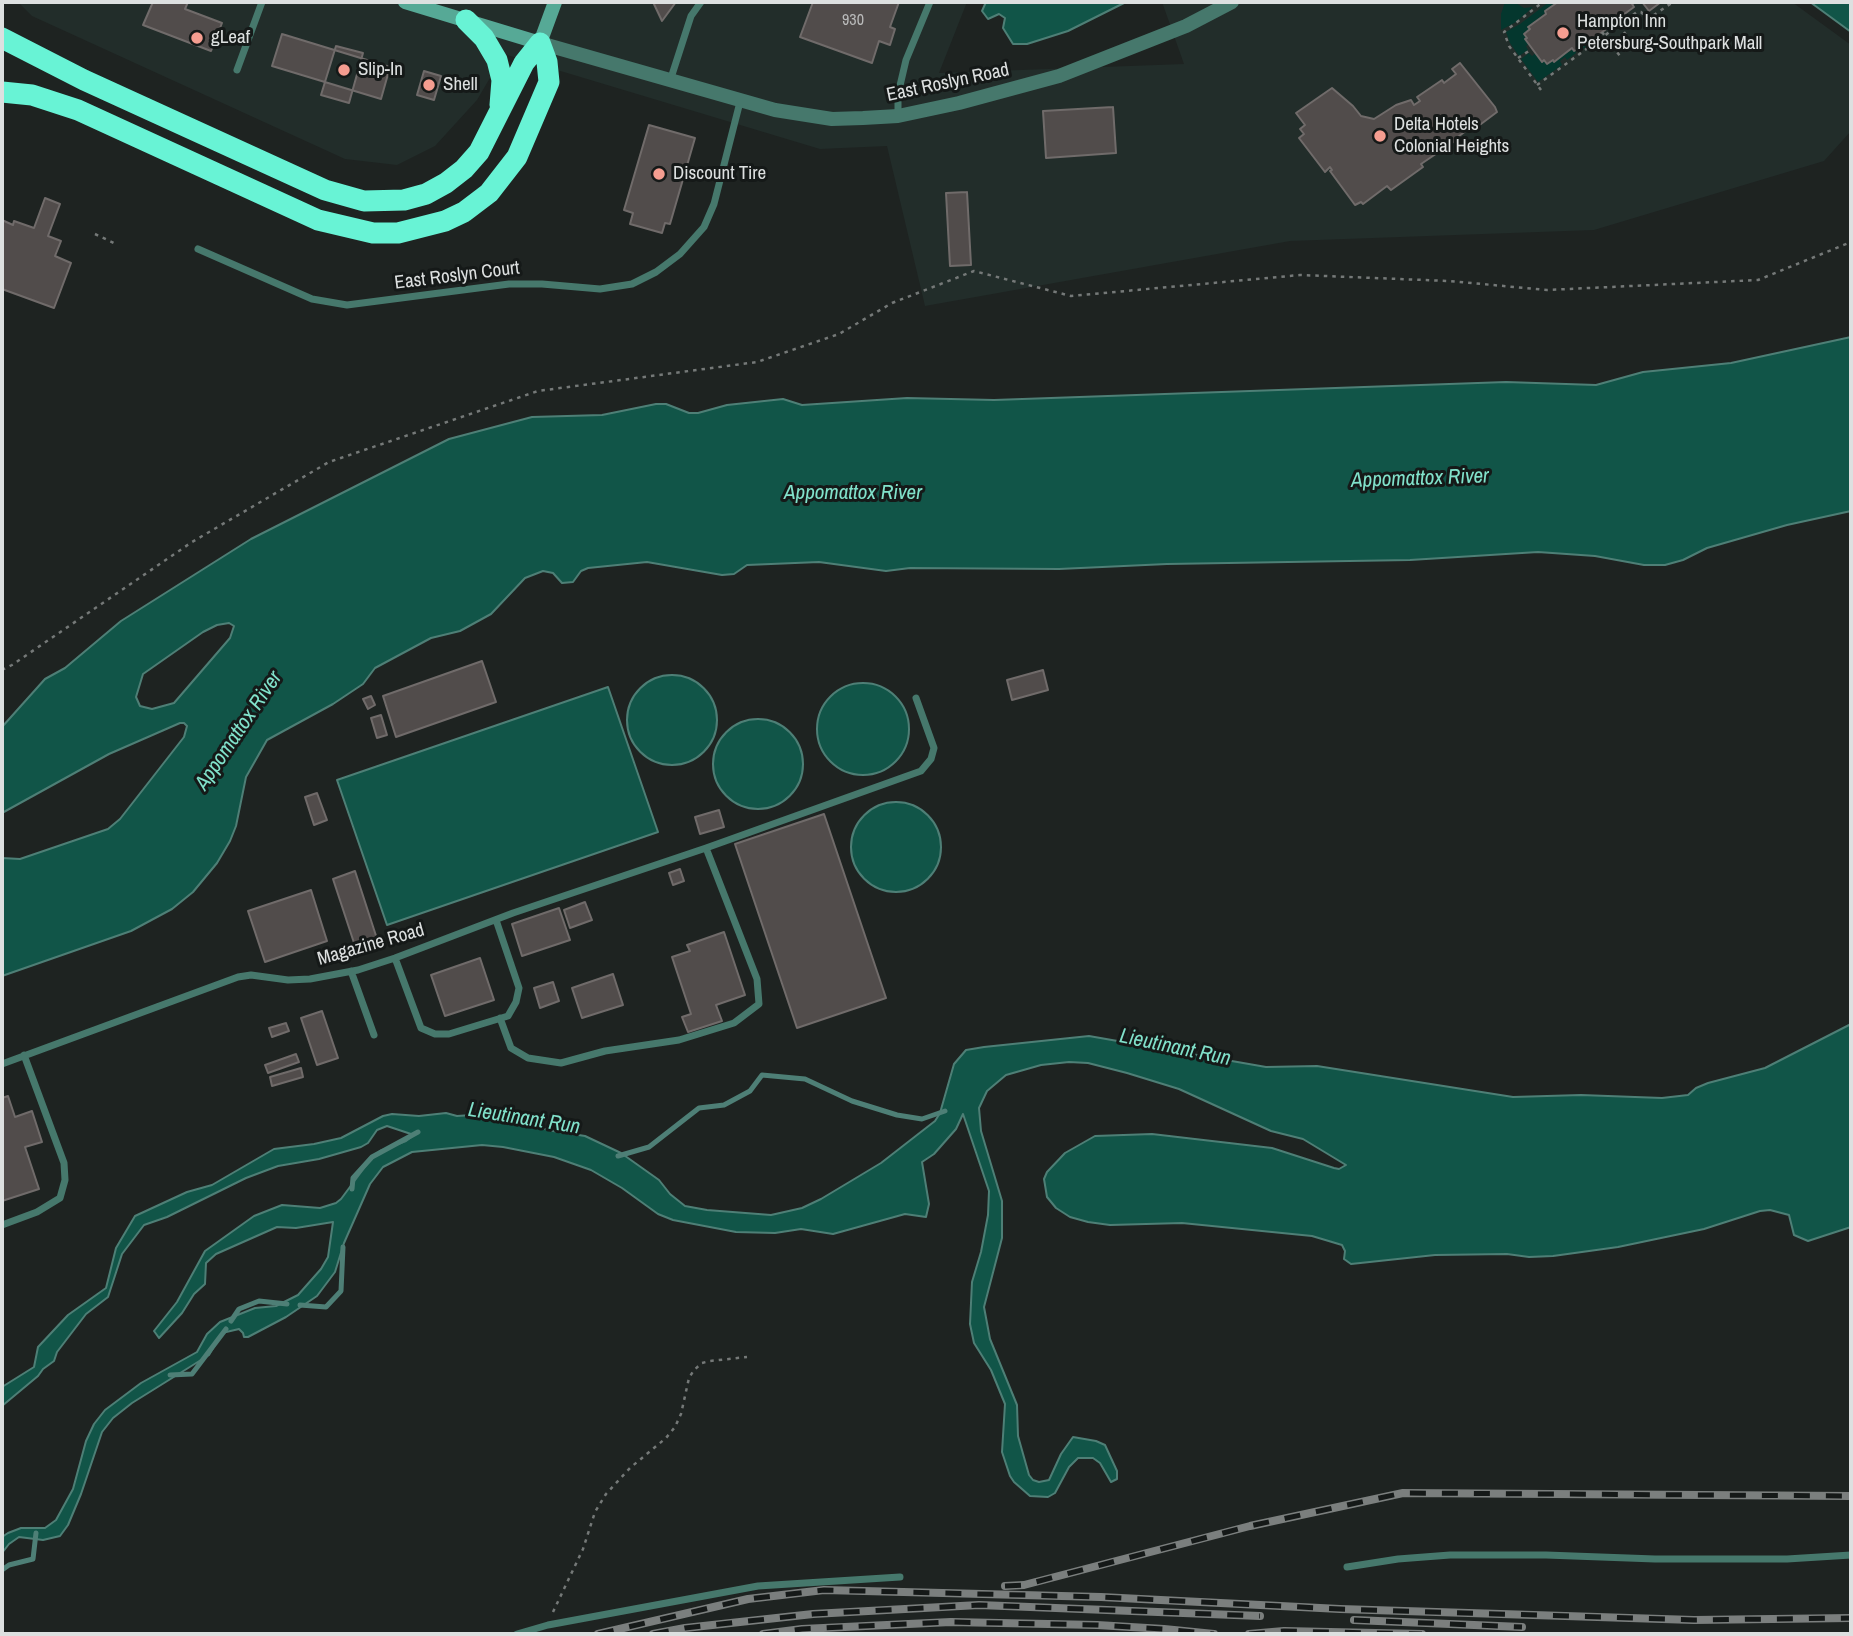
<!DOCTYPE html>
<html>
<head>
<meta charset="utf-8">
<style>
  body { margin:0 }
  #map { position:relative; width:1853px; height:1636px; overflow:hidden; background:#1e2321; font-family:"Archivo Narrow",sans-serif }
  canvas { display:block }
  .frame { position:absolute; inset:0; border:4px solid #dde0e0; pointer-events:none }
</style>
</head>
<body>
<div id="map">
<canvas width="1853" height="1636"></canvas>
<div class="frame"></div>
</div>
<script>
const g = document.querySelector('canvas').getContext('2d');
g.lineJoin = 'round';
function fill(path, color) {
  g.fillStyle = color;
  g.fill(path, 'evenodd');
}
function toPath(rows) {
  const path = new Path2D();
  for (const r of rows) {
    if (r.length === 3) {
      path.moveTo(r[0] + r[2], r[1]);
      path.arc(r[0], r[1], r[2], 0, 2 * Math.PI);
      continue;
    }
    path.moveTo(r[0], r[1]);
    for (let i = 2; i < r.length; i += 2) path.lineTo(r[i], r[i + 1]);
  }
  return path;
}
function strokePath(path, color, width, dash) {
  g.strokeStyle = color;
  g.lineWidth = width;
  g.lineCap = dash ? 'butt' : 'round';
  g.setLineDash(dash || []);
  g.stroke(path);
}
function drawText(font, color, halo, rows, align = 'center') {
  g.font = font + ' "Archivo Narrow",sans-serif';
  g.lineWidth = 6;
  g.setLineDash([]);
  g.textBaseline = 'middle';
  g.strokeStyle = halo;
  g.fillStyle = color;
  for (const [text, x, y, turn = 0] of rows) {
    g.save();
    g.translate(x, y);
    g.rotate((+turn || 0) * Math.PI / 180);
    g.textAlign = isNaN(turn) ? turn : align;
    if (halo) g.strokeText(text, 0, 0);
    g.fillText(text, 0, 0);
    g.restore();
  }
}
fill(toPath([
  [18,2,967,2,939,73,1184,64,1162,2,1792,2,1851,45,1851,131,1824,161,1594,230,1290,241,925,306,887,146,820,149,504,54,477,100,435,146,397,165,345,159,32,16]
]), '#222d2a');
fill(toPath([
  [1505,2,1514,2,1524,8,1533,7,1516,22,1501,30,1501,14],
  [1549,2,1558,2,1528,27,1530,29,1524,34,1529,44,1526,46,1528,50,1519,56,1510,43,1506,32,1520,24],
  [1594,38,1596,39,1579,52,1575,51,1576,53,1567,60,1565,57,1560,61,1562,65,1538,82,1521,59,1529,53,1532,56,1536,53,1547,64]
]), '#04372e');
const water = toPath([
  [986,2,1126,2,1068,31,1027,44,1013,44,1003,28,1005,18,999,14,988,19,982,11,986,2],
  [1810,2,1851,2,1851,32,1810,2],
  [1851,337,1851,511,1787,525,1707,548,1683,560,1665,565,1644,565,1595,556,1538,552,1410,560,1167,564,1059,569,910,568,886,571,819,562,747,565,734,574,722,575,647,562,588,568,581,571,573,582,562,583,553,573,543,571,525,578,491,614,460,631,431,638,375,668,363,684,333,704,267,740,246,777,236,826,230,841,217,863,193,892,172,909,131,931,2,976,2,858,20,859,108,829,120,819,184,737,187,726,184,723,180,723,109,754,2,813,2,727,45,679,65,668,121,621,251,539,449,439,532,417,602,415,656,404,666,404,689,413,698,413,727,405,783,399,802,405,907,398,994,400,1506,382,1596,385,1643,372,1731,363,1851,337],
  [229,623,234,626,230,638,174,703,152,709,140,706,136,697,143,674,203,632,217,625,229,623],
  [672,720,45],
  [863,729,46],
  [608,687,658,832,387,925,337,780,608,687],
  [758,764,45],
  [896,847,45],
  [1851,1024,1851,1227,1808,1241,1794,1235,1789,1215,1770,1210,1760,1211,1704,1229,1618,1247,1553,1256,1529,1257,1507,1254,1435,1255,1351,1264,1344,1259,1345,1251,1342,1245,1312,1236,1182,1223,1110,1225,1088,1222,1070,1217,1056,1208,1047,1197,1044,1179,1047,1172,1065,1153,1095,1136,1152,1134,1272,1148,1334,1168,1339,1169,1346,1165,1303,1139,1271,1131,1179,1089,1127,1073,1088,1063,1069,1062,1041,1065,1006,1075,987,1091,979,1108,981,1131,1002,1201,1002,1238,984,1307,990,1339,1017,1405,1018,1436,1029,1475,1033,1480,1039,1482,1049,1480,1061,1454,1073,1437,1096,1441,1105,1445,1117,1471,1117,1479,1111,1482,1100,1463,1093,1458,1078,1458,1069,1467,1055,1493,1048,1497,1030,1496,1014,1482,1010,1476,1002,1452,1005,1404,991,1370,974,1343,970,1324,972,1282,981,1252,988,1215,989,1191,963,1114,956,1129,934,1154,922,1162,929,1204,926,1217,905,1214,833,1234,801,1229,775,1233,736,1232,673,1220,658,1214,622,1188,591,1170,554,1157,503,1147,482,1145,412,1152,383,1167,370,1184,344,1243,335,1272,317,1296,286,1317,248,1337,244,1337,243,1333,239,1329,222,1333,209,1355,132,1403,113,1418,102,1432,81,1494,68,1525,60,1536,43,1540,19,1537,9,1544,2,1553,2,1537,8,1533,21,1528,45,1528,56,1520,73,1489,86,1441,94,1424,105,1410,141,1383,197,1352,207,1334,220,1322,255,1308,276,1306,298,1295,321,1269,328,1257,333,1222,296,1228,277,1227,216,1254,206,1263,205,1284,194,1294,182,1313,159,1338,154,1331,177,1302,205,1251,254,1216,282,1205,320,1208,336,1203,341,1199,370,1160,380,1151,406,1141,414,1135,387,1126,377,1130,368,1143,361,1147,319,1159,278,1166,246,1178,167,1217,144,1225,122,1254,108,1297,86,1314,57,1352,54,1361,43,1369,38,1376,2,1406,2,1387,34,1367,38,1347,68,1315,106,1288,116,1248,135,1216,187,1192,212,1185,274,1149,314,1144,341,1138,383,1116,392,1114,419,1116,446,1113,457,1116,487,1114,553,1131,585,1136,621,1153,659,1180,670,1194,685,1206,707,1210,771,1215,802,1208,821,1199,881,1163,935,1121,940,1113,954,1064,966,1050,984,1047,1089,1036,1266,1067,1317,1066,1513,1097,1581,1095,1662,1098,1688,1095,1696,1088,1708,1083,1765,1068,1851,1024]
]);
fill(water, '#115548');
strokePath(water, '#4e7f76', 2);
strokePath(toPath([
  [618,1156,649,1147,699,1108,724,1105,750,1091,762,1075,805,1079,852,1101,897,1115,922,1119,945,1111],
  [352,1189,353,1178,372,1157,418,1132],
  [300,1305,326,1307,341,1291,343,1247],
  [231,1321,239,1309,259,1301,287,1304],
  [170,1375,192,1374,226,1329],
  [2,1570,9,1565,33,1559,36,1533]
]), '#4e7f76', 5);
const building = toPath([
  [153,2,188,2,185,9,222,23,211,51,143,25,153,2],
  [653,2,676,2,662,21,653,2],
  [813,2,899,2,890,27,895,29,890,45,879,41,872,63,800,37,813,2],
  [1558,2,1636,2,1632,4,1634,7,1619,18,1620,19,1590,41,1574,51,1572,48,1554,62,1553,60,1547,64,1544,60,1542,62,1525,39,1527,38,1524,34,1530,29,1528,27,1546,14,1545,11,1558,2],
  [1642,2,1661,2,1649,11,1642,2],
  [282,34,390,67,381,99,272,66,282,34],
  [336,46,363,53,349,103,321,95,336,46],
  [1460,63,1495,107,1497,112,1473,130,1471,127,1454,140,1455,141,1421,164,1423,167,1391,190,1387,186,1363,204,1361,202,1355,205,1330,171,1332,170,1330,167,1325,172,1299,138,1304,134,1300,129,1305,125,1296,113,1332,88,1353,106,1361,116,1374,119,1396,105,1411,100,1414,105,1420,101,1417,97,1442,80,1444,83,1456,74,1452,69,1460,63],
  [424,71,441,76,434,100,417,95,424,71],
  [1113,107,1116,153,1046,158,1043,111,1113,107],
  [649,125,695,138,670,224,665,223,662,233,630,224,633,213,624,210,649,125],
  [967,192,971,265,950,266,946,193,967,192],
  [45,198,60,204,48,236,61,241,55,256,71,263,54,308,2,289,2,220,13,225,14,221,34,228,45,198],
  [482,661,496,702,396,737,383,696,482,661],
  [1043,670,1048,690,1012,700,1007,680,1043,670],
  [371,696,375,705,368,709,363,699,371,696],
  [381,715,387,735,377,738,371,718,381,715],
  [317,793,327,820,314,825,305,797,317,793],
  [719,810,724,827,700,834,695,817,719,810],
  [824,814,886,998,797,1028,735,844,824,814],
  [680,869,684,881,673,885,669,873,680,869],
  [355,871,379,945,357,952,333,879,355,871],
  [311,890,327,941,265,962,248,911,311,890],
  [585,902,592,920,570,928,564,910,585,902],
  [559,908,570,940,522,956,512,924,559,908],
  [724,932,745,995,716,1005,722,1021,688,1032,682,1017,691,1014,672,957,690,951,687,945,724,932],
  [480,958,494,1000,445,1016,431,975,480,958],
  [613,974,623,1005,582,1018,572,988,613,974],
  [553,982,559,1001,540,1008,534,988,553,982],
  [322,1011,338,1058,317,1065,301,1018,322,1011],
  [286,1023,289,1031,272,1037,269,1028,286,1023],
  [296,1054,299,1062,268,1073,265,1065,296,1054],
  [301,1068,303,1077,272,1086,270,1077,301,1068],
  [8,1096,15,1117,32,1111,42,1142,25,1147,39,1189,2,1201,2,1098,8,1096]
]);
fill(building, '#514c4b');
strokePath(building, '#706b6a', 2);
strokePath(toPath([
  [1619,25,1634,46],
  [1602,32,1620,56],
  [1518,58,1532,49],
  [1537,85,1637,12,1641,12,1648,19,1673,2],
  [1541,90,1509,46,1504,32,1543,2],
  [95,234,118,245],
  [2,670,12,665,192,542,329,462,538,391,757,362,839,334,892,303,974,271,1071,296,1300,275,1449,281,1547,290,1758,280,1851,242],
  [553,1612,583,1549,595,1512,606,1494,630,1468,666,1438,675,1427,681,1414,689,1378,694,1370,702,1363,710,1361,747,1357]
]), '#757978', 2.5, [3.5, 5]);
strokePath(toPath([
  [237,70,262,2],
  [670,81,691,16,701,2],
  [898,116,898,94,906,60,930,2],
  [198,249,312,299,347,305,509,284,542,284,600,289,632,284,656,272,680,254,704,227,714,204,740,102],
  [395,958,421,1028,435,1034,449,1034,508,1016,516,1002,519,988,496,920],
  [351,971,374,1035],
  [500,1018,511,1048,528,1058,561,1063,605,1051,679,1040,734,1023,759,1004,757,979,706,848],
  [2,1064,238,977,251,975,288,980,310,979,358,970,395,958,513,913,706,848,921,771,931,759,934,748,916,698],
  [2,1225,37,1212,60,1198,65,1180,64,1163,24,1055],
  [1347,1567,1398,1559,1450,1555,1546,1555,1655,1559,1787,1559,1851,1555],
  [517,1634,548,1625,758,1586,900,1577]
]), '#46786c', 7);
strokePath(toPath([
  [540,43,775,110,832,119,863,118,898,116,959,103,1059,76,1186,26,1232,2]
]), '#46786c', 14);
strokePath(toPath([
  [405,2,540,43,555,2]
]), '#56a996', 14);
strokePath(toPath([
  [466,20,484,38,497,60,502,80,500,105],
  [2,38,84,80,325,190,364,201,404,200,426,194,446,183,464,169,479,152,524,63,540,43,547,62,549,82,517,157,489,193,464,212,445,221,398,233,373,233,318,220,78,110,32,95,2,92]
]), '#68f3d5', 21);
const rail = toPath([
  [1005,1586,1024,1585,1250,1526,1403,1493,1851,1496],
  [1354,1620,1522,1627],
  [598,1634,748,1599,824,1590,1101,1597,1340,1609,1694,1620,1851,1618],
  [653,1634,685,1628,813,1614,979,1605,1260,1616],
  [763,1634,802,1629,951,1622,1097,1625,1164,1629,1214,1634],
  [1249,1634,1284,1631,1422,1634]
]);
strokePath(rail, '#7b7f7e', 8);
strokePath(rail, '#151918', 5, [16]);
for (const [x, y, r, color] of [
  [1563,33,7,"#f59d90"],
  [197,38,7,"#f59d90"],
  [344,70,7,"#f59d90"],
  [429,85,7,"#f59d90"],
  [1380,136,7,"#f59d90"],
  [659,174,7,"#f59d90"]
]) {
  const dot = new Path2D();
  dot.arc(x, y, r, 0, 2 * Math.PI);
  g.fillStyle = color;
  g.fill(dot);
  strokePath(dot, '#151918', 2.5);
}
drawText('16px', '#babbbb', null, [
  ["930",853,21]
]);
drawText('19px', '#dde0e0', '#151918', [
  ["Hampton Inn",1577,22],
  ["Petersburg-Southpark Mall",1577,44],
  ["gLeaf",211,38],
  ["Slip-In",358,70],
  ["Shell",443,85],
  ["Delta Hotels",1394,125],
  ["Colonial Heights",1394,147],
  ["Discount Tire",673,174]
], 'left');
drawText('19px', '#dde0e0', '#151918', [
  ["East Roslyn Road",948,83,-12],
  ["East Roslyn Court",457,276,-7],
  ["Magazine Road",371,945,-16]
]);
drawText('italic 21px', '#81e2cb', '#151918', [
  ["Appomattox River",1420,479,-2],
  ["Appomattox River",853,493],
  ["Appomattox River",239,731,-56],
  ["Lieutinant Run",1175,1048,12],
  ["Lieutinant Run",524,1119,9]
]);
</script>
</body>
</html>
